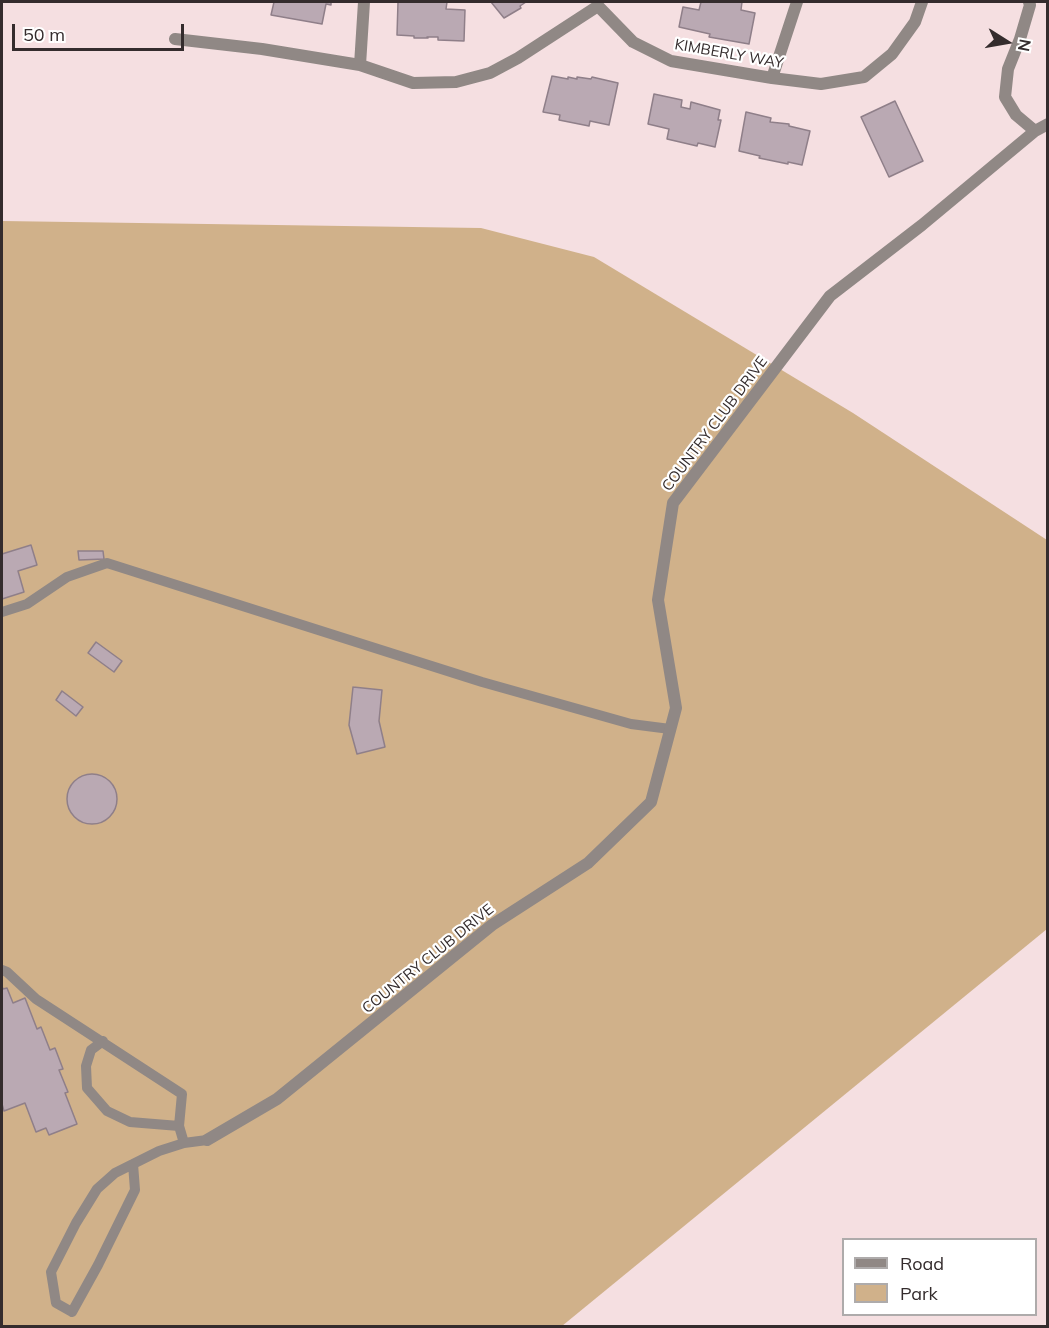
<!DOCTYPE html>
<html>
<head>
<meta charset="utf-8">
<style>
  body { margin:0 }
  #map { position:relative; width:1049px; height:1328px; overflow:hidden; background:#f5dfe1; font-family:Mulish,sans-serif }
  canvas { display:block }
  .frame { position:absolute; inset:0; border:3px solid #342c2d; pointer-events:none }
  .legend { position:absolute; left:842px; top:1238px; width:195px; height:78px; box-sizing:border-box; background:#fff; border:2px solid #aeabab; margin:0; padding:8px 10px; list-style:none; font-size:18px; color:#342c2d }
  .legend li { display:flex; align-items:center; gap:12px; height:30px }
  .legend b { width:30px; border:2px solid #aeabab }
  .north { position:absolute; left:977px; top:12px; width:60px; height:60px; -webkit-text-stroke:4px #fff; paint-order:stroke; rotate:101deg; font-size:16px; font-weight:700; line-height:24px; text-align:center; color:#342c2d }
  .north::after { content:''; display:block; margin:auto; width:21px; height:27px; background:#342c2d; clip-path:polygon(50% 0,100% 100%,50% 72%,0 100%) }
  .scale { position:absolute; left:12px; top:24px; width:172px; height:27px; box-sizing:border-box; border:3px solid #342c2d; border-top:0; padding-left:8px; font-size:18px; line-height:21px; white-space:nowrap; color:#342c2d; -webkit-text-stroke:4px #fff; paint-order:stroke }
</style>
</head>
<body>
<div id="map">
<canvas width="1049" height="1328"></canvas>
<div class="frame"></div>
<ul class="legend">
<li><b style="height:8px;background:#908885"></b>Road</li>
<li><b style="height:16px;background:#d0b18a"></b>Park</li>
</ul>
<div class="north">N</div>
<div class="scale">50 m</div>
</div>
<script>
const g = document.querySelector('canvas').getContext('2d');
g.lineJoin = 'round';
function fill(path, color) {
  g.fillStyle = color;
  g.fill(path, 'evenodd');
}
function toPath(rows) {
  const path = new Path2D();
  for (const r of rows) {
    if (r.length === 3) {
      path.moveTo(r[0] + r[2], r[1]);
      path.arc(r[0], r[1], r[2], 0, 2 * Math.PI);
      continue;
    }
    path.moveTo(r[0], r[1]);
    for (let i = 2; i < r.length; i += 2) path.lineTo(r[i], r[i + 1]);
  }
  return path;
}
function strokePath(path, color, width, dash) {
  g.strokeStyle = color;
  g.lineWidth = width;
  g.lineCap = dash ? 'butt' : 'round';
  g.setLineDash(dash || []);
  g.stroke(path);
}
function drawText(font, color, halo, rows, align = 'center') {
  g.font = font + ' Mulish,sans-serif';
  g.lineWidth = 4.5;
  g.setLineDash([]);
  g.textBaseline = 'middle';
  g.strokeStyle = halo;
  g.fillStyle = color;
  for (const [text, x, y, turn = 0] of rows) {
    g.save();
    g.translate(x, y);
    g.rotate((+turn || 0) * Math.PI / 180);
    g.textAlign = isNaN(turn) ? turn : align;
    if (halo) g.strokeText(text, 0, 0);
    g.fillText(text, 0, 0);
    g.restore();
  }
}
fill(toPath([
  [2,221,481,228,594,257,853,413,1047,540,1047,929,562,1326,2,1326]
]), '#d0b18a');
const building = toPath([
  [274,2,331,2,331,5,326,4,322,24,271,15,274,2],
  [398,2,447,2,446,9,465,10,464,41,438,40,438,37,427,37,428,38,414,38,414,36,397,35,398,2],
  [491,2,526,2,520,6,521,8,504,18,491,2],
  [701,2,742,2,741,10,755,13,749,44,709,37,710,34,679,27,683,7,699,10,701,2],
  [552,76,568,79,568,77,577,79,577,77,591,79,592,77,618,83,609,125,590,121,589,126,559,120,560,115,543,112,552,76],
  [654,94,682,100,681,107,690,109,691,102,720,110,718,120,721,120,715,147,698,143,697,146,667,139,669,129,648,124,654,94],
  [895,101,923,161,889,177,861,117,895,101],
  [746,112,771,118,770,122,789,124,789,126,810,131,802,165,788,162,788,164,759,158,760,156,739,151,746,112],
  [31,545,37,565,18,571,24,592,2,599,2,554,31,545],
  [78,551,103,551,104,559,79,560,78,551],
  [96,642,122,661,114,672,88,653,96,642],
  [353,687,382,690,379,721,385,747,357,754,349,725,353,687],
  [62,691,83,707,76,716,56,700,62,691],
  [92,799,25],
  [2,986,3,989,7,988,13,1003,25,998,37,1029,41,1027,50,1050,55,1048,63,1069,59,1070,68,1092,65,1093,77,1124,49,1135,46,1128,36,1132,25,1103,4,1111,2,1104,2,986]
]);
fill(building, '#baa9b3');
strokePath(building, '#8f7f89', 1.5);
strokePath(toPath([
  [2,612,27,604,67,577,107,563,482,682,631,724,670,729],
  [2,970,7,972,36,999,182,1094,179,1126,184,1143,207,1140],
  [103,1041,91,1050,86,1066,87,1088,107,1111,130,1122,179,1126],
  [133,1164,135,1190,98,1265,72,1312,56,1303,51,1272,76,1223,97,1189,115,1173,159,1151,184,1143]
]), '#908885', 10);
strokePath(toPath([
  [1029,2,1030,5,1020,39,1008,69,1005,97,1016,115,1035,131],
  [598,6,633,42,671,61,772,78,821,84,864,77,892,54,915,22,922,2],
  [175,39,262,49,360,65,413,83,456,82,490,73,518,58,598,6],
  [360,65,364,2],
  [772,78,797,2],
  [207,1140,277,1099,492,925,588,863,651,802,676,708,658,600,673,503,830,296,922,225,1035,131,1048,124]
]), '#908885', 12);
drawText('15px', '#342c2d', '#fff', [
  ["KIMBERLY WAY",729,54,10],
  ["COUNTRY CLUB DRIVE",715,424,-53],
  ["COUNTRY CLUB DRIVE",428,959,-39]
]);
</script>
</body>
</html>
